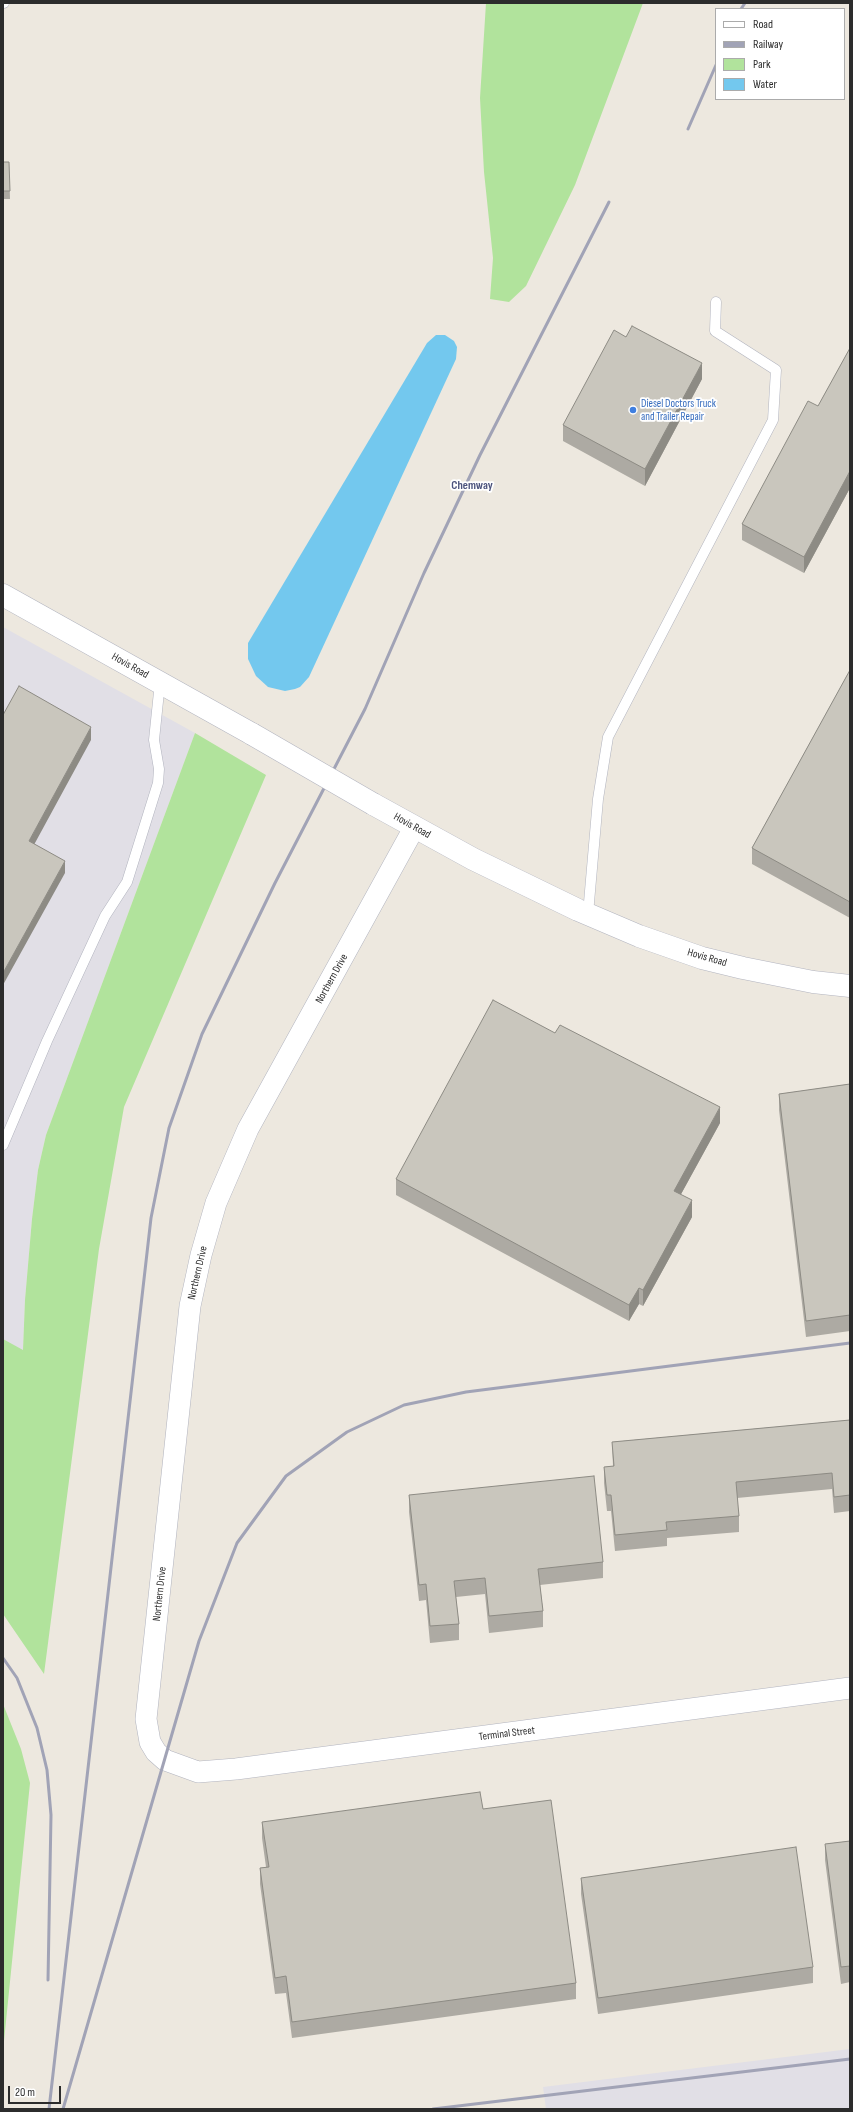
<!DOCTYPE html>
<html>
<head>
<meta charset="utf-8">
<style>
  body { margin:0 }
  #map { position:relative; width:853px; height:2112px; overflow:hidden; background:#ede8df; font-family:"Sofia Sans Condensed",sans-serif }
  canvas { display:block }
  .frame { position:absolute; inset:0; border:4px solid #2c2c2c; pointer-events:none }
  .legend { position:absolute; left:715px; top:8px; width:130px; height:92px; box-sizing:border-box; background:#fff; border:1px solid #ababab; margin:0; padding:5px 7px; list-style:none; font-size:12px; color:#2c2c2c }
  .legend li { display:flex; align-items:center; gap:8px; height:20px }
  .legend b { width:20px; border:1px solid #ababab }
  .scale { position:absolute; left:8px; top:2086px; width:53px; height:18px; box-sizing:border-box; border:2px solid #2c2c2c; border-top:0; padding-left:5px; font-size:12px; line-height:14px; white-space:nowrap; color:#2c2c2c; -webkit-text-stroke:3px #fff; paint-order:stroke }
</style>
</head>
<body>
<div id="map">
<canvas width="853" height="2112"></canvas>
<div class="frame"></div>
<ul class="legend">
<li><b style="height:5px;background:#fff"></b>Road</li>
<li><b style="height:5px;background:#a1a3b6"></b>Railway</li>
<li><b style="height:11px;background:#b1e39c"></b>Park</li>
<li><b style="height:11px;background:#73c8ee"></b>Water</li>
</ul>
<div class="scale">20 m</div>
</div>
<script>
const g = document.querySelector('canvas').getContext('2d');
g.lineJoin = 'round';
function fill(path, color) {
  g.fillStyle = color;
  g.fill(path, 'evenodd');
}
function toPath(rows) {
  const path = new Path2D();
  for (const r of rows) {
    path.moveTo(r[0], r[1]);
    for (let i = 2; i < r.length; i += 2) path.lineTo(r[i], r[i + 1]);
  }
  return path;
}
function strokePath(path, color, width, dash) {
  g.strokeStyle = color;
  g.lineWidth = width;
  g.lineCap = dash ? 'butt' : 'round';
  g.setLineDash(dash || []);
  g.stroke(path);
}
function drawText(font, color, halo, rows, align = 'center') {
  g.font = font + ' "Sofia Sans Condensed",sans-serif';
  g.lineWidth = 3.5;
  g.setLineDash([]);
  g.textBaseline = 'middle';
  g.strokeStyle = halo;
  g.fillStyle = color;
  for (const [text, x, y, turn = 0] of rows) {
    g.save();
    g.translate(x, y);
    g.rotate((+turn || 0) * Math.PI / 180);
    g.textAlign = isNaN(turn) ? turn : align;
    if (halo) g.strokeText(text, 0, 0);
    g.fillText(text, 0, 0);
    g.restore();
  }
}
fill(toPath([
  [3,627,195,733,46,1135,38,1170,32,1219,25,1300,23,1351,3,1339],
  [850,2049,850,2109,546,2109,543,2087]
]), '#e1dfe6');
fill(toPath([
  [486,3,643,3,575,185,526,286,509,302,490,299,493,258,484,172,480,98],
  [195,733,266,775,124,1107,99,1249,44,1674,3,1614,3,1339,23,1350,25,1300,32,1219,38,1170,46,1135],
  [3,1704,21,1749,30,1783,3,2051]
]), '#b1e39c');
fill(toPath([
  [436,335,445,335,454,341,457,347,456,359,309,677,300,687,295,689,285,691,268,687,256,676,248,659,248,643,427,343]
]), '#73c8ee');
const lane = toPath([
  [3,3,4,3],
  [588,914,598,799,608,737,773,420,776,370,715,331,716,302],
  [3,1145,47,1041,105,916,127,882,158,783,159,769,154,740,160,682]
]);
const street = toPath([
  [414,828,248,1129,216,1203,201,1255,190,1306,146,1719,150,1742,156,1752,165,1760,198,1772,236,1769,850,1688]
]);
const secondary = toPath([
  [3,595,252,734],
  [373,804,473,859,578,910,639,936,702,958,743,968,813,982,850,986]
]);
strokePath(lane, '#b2b4bf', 11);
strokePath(street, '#b2b4bf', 22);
strokePath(secondary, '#b2b4bf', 23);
strokePath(lane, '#fff', 10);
strokePath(street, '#fff', 21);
strokePath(secondary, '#fff', 22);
strokePath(toPath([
  [741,9,745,3],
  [688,129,716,65],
  [3,1658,17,1678,37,1728,47,1770,51,1815,48,1980],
  [49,2109,151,1218,169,1128,202,1034,275,883,365,709,424,573,480,455,609,202],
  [63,2109,199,1641,237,1543,286,1476,347,1432,404,1405,466,1392,850,1343],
  [433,2109,850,2059]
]), '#a1a3b6', 3);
const secondaryBridge = toPath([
  [252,734,373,804]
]);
strokePath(secondaryBridge, '#b2b4bf', 23, []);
strokePath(secondaryBridge, '#fff', 22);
fill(toPath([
  [3,162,9,162,10,199,3,199],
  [626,337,702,379,645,486,563,441,563,425],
  [850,348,850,488,804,573,742,540,742,524,818,406],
  [850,670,850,918,752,864,752,848],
  [850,1084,850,1331,806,1337,779,1110,779,1094],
  [720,1123,681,1194,692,1217,643,1306,639,1304,629,1321,396,1195,396,1179],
  [850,1420,850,1511,834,1513,832,1489,737,1498,739,1516,739,1532,667,1538,667,1546,615,1551,611,1511,607,1511,604,1483,604,1467,613,1466,612,1442],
  [409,1495,603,1562,603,1578,540,1585,543,1611,543,1627,489,1633,485,1594,456,1597,459,1624,459,1640,430,1643,426,1600,419,1601,409,1512],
  [483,1809,576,1983,576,1999,292,2038,286,1993,275,1994,260,1884,260,1868,266,1867,262,1838,262,1822],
  [850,1841,850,1982,841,1984,825,1860,825,1844],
  [581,1878,813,1967,813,1983,598,2014,581,1894]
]), '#adaaa3');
fill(toPath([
  [702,363,702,379,645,486,645,469],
  [850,471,850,488,804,573,804,557],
  [91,727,91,740,29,854,29,841],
  [65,861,65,873,3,985,3,973],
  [720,1107,720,1123,674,1207,674,1191],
  [692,1200,692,1217,643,1306,643,1290],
  [639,1288,639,1304,629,1321,629,1305]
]), '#8d8b84');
const building = toPath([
  [3,162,9,162,10,191,3,191,3,162],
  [632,326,702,363,645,469,563,425,614,330,626,337,632,326],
  [850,348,850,471,804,557,742,524,808,401,818,406,850,348],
  [850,670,850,902,752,848,850,670],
  [19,686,91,727,29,841,65,861,3,973,3,715,19,686],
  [493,1000,555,1033,560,1025,720,1107,674,1191,692,1200,643,1290,639,1288,629,1305,396,1179,493,1000],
  [850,1084,850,1315,806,1321,779,1094,850,1084],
  [850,1420,850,1495,834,1497,832,1473,736,1482,739,1516,666,1522,667,1530,615,1535,611,1495,607,1495,604,1467,614,1466,612,1442,850,1420],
  [594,1476,603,1562,538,1569,543,1611,489,1616,485,1578,454,1581,459,1624,430,1626,426,1584,419,1585,409,1495,594,1476],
  [480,1792,483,1809,551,1800,576,1983,292,2022,286,1976,275,1978,260,1868,269,1867,262,1822,480,1792],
  [850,1841,850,1966,841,1967,825,1844,850,1841],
  [796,1847,813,1967,598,1998,581,1878,796,1847]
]);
fill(building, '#c9c6bd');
strokePath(building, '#8d8b84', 1);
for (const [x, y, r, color] of [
  [633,410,4,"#3f7fe0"]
]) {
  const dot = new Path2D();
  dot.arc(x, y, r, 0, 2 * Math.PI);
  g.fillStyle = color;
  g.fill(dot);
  strokePath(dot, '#fff', 1.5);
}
drawText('11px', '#366cbe', '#fff', [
  ["Diesel Doctors Truck",641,404],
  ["and Trailer Repair",641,417]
], 'left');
drawText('11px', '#2c2c2c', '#fff', [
  ["Hovis Road",130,666,29],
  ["Hovis Road",412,826,29],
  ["Hovis Road",707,958,16],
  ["Northern Drive",332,979,-61],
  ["Northern Drive",198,1273,-77],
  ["Northern Drive",160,1594,-84],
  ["Terminal Street",507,1734,-7]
]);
drawText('bold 12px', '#4c537d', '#fff', [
  ["Chemway",472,486]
]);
</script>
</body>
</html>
